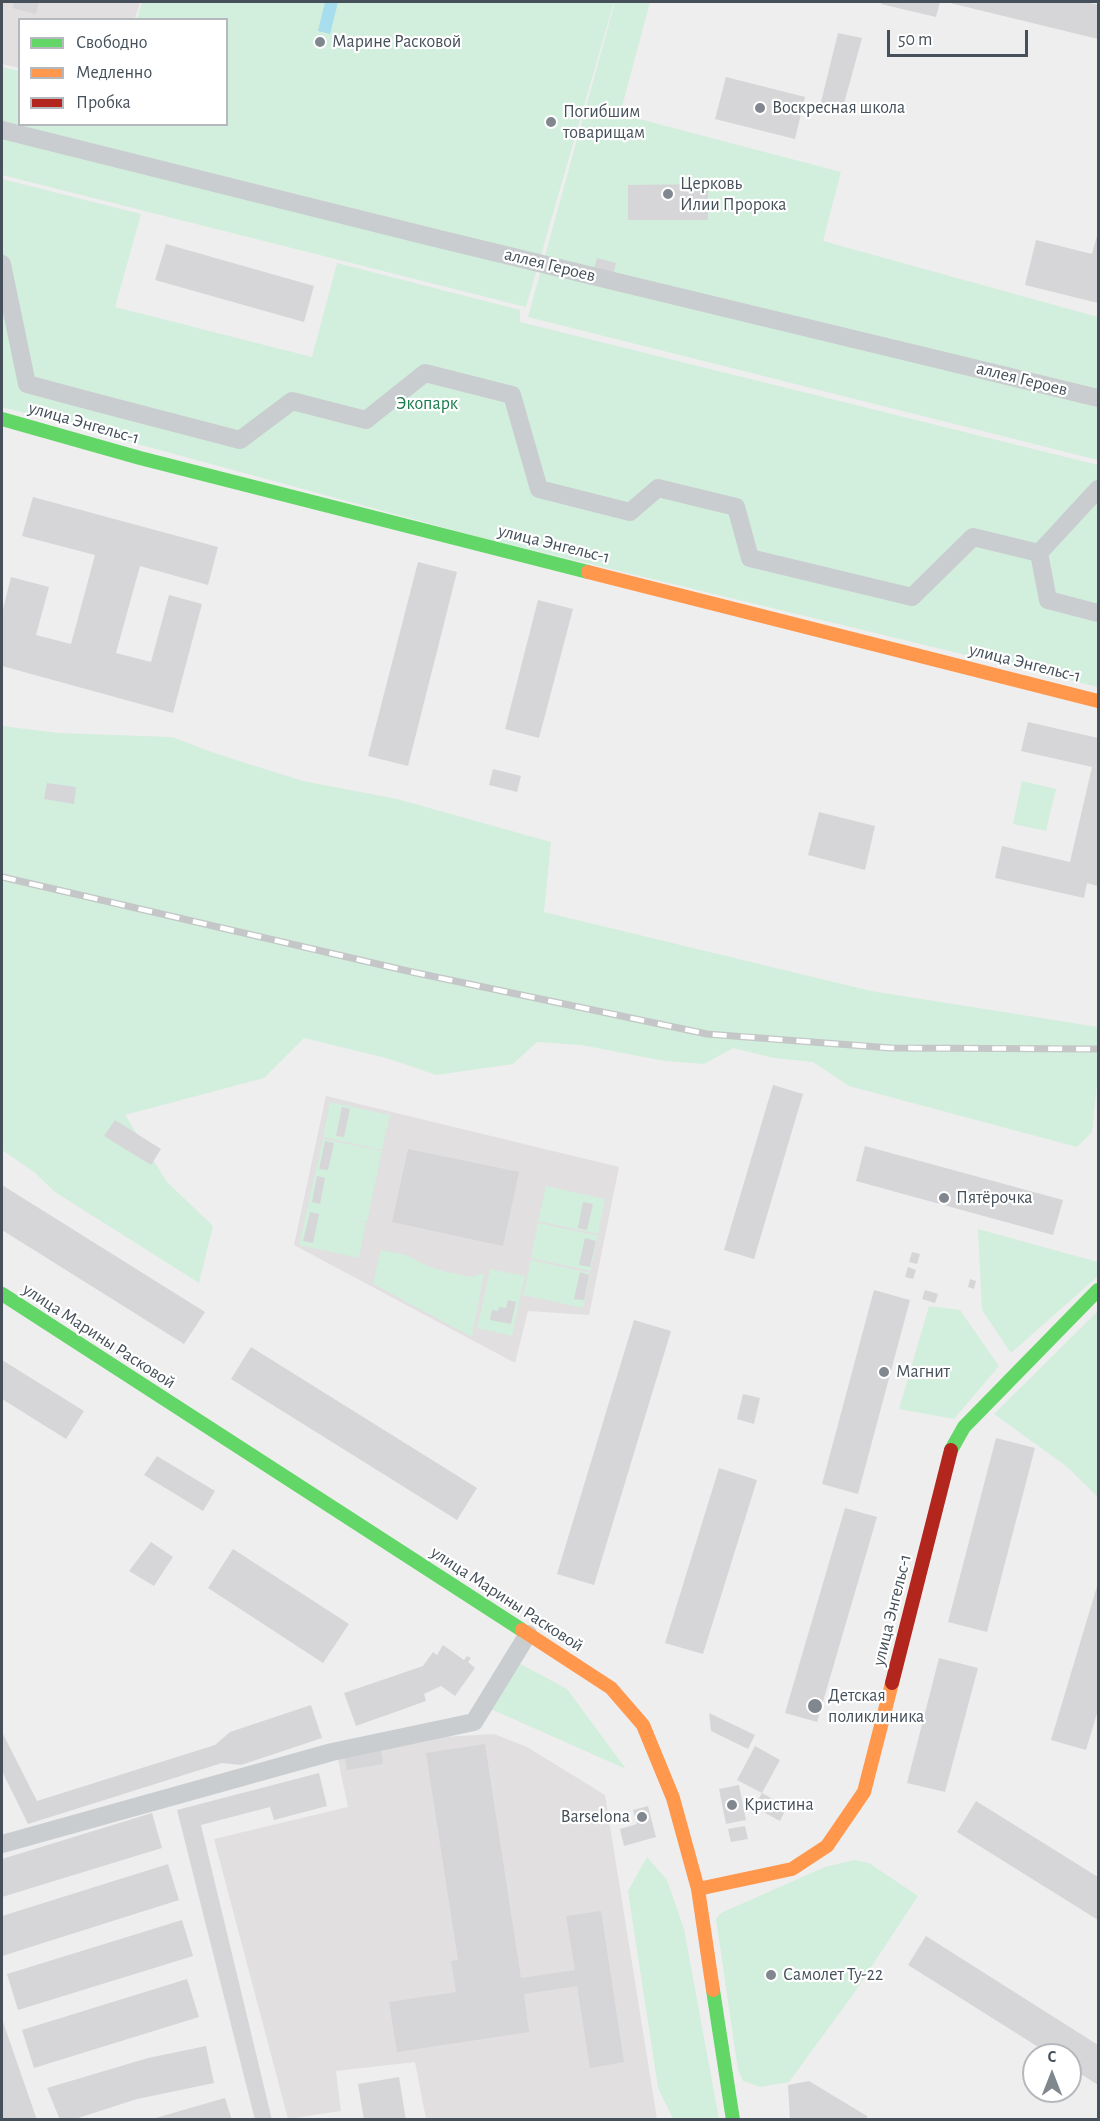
<!DOCTYPE html>
<html>
<head>
<meta charset="utf-8">
<style>
  body { margin:0 }
  #map { position:relative; width:1100px; height:2121px; overflow:hidden; background:#efeeee; font-family:"Alegreya Sans",sans-serif }
  canvas { display:block }
  .frame { position:absolute; inset:0; border:3px solid #45505a; pointer-events:none }
  .legend { position:absolute; left:18px; top:18px; width:210px; height:108px; box-sizing:border-box; background:#fff; border:2px solid #b5b9bd; margin:0; padding:8px 10px; list-style:none; font-size:18px; color:#45505a }
  .legend li { display:flex; align-items:center; gap:12px; height:30px }
  .legend b { width:30px; border:2px solid #b5b9bd }
  .north { position:absolute; left:1022px; top:2043px; width:60px; height:60px; box-sizing:border-box; background:#fff; border:2px solid #b5b9bd; border-radius:50%; rotate:0deg; font-size:16px; font-weight:700; line-height:24px; text-align:center; color:#45505a }
  .north::after { content:''; display:block; margin:auto; width:21px; height:27px; background:#80878e; clip-path:polygon(50% 0,100% 100%,50% 72%,0 100%) }
  .scale { position:absolute; left:887px; top:30px; width:141px; height:27px; box-sizing:border-box; border:3px solid #45505a; border-top:0; padding-left:8px; font-size:18px; line-height:21px; white-space:nowrap; color:#45505a; -webkit-text-stroke:4px #fff; paint-order:stroke }
</style>
</head>
<body>
<div id="map">
<canvas width="1100" height="2121"></canvas>
<div class="frame"></div>
<ul class="legend">
<li><b style="height:8px;background:#63d668"></b>Свободно</li>
<li><b style="height:8px;background:#ff974d"></b>Медленно</li>
<li><b style="height:8px;background:#b3261e"></b>Пробка</li>
</ul>
<div class="north">С</div>
<div class="scale">50 m</div>
</div>
<script>
const g = document.querySelector('canvas').getContext('2d');
g.lineJoin = 'round';
function fill(path, color) {
  g.fillStyle = color;
  g.fill(path, 'evenodd');
}
function toPath(rows) {
  const path = new Path2D();
  for (const r of rows) {
    path.moveTo(r[0], r[1]);
    for (let i = 2; i < r.length; i += 2) path.lineTo(r[i], r[i + 1]);
  }
  return path;
}
function strokePath(path, color, width, dash) {
  g.strokeStyle = color;
  g.lineWidth = width;
  g.lineCap = dash ? 'butt' : 'round';
  g.setLineDash(dash || []);
  g.stroke(path);
}
function drawText(font, color, halo, rows, align = 'center') {
  g.font = font + ' "Alegreya Sans",sans-serif';
  g.lineWidth = 4.5;
  g.setLineDash([]);
  g.textBaseline = 'middle';
  g.strokeStyle = halo;
  g.fillStyle = color;
  for (const [text, x, y, turn = 0] of rows) {
    g.save();
    g.translate(x, y);
    g.rotate((+turn || 0) * Math.PI / 180);
    g.textAlign = isNaN(turn) ? turn : align;
    if (halo) g.strokeText(text, 0, 0);
    g.fillText(text, 0, 0);
    g.restore();
  }
}
fill(toPath([
  [2,2,140,2,135,19,20,20,19,68,2,64],
  [326,1096,619,1167,589,1315,528,1311,515,1363,294,1245],
  [494,1734,527,1747,605,1795,657,2119,426,2119,415,2062,336,2071,341,2111,288,2119,214,1839,348,1807,338,1760,341,1752,391,1740]
]), '#e1dfe0');
fill(toPath([
  [142,2,614,2,526,307,2,175,2,67,19,71,20,124,226,124,226,20,137,19],
  [615,2,650,2,620,114,841,172,823,241,1098,317,1098,460,528,317],
  [2,179,141,214,115,307,312,357,337,263,520,310,520,322,1098,465,1098,687,479,537,2,407],
  [2,726,58,733,172,737,214,753,303,781,397,799,551,842,544,912,871,991,1098,1027,1098,1074,1092,1132,1077,1147,849,1086,813,1062,774,1058,733,1048,704,1064,665,1061,581,1045,537,1042,513,1064,436,1075,390,1059,304,1038,264,1078,125,1115,167,1182,213,1226,199,1283,55,1192,34,1172,2,1150],
  [1022,781,1056,789,1046,831,1013,824],
  [330,1102,390,1115,382,1150,323,1137],
  [323,1139,382,1151,367,1222,352,1219,366,1223,359,1258,299,1245],
  [546,1186,605,1199,598,1234,538,1221],
  [538,1223,598,1236,590,1271,531,1258],
  [978,1229,1098,1262,1098,1276,1011,1353,982,1310],
  [381,1250,406,1255,427,1266,447,1272,471,1277,484,1273,472,1337,373,1284],
  [531,1260,590,1273,583,1308,523,1295],
  [490,1269,525,1276,512,1336,477,1328],
  [929,1306,960,1310,999,1366,954,1419,899,1409],
  [1098,1311,1098,1497,1066,1466,994,1414],
  [517,1662,567,1689,626,1769,491,1709],
  [647,1857,667,1880,684,1929,719,2119,673,2119,658,2088,628,1891],
  [854,1860,869,1863,918,1896,854,1993,789,2082,760,2087,743,2081,738,2070,716,1919,721,1913,825,1867]
]), '#d2eedd');
fill(toPath([
  [325,2,338,2,330,34,318,31]
]), '#a7ddec');
fill(toPath([
  [14,2,39,2,36,14,13,8],
  [882,2,940,2,936,17,881,4],
  [946,2,1086,2,1098,5,1098,39],
  [838,33,862,38,842,111,820,106],
  [726,77,805,97,795,139,715,119],
  [708,184,708,220,628,220,628,185],
  [1098,232,1098,303,1025,285,1036,240,1092,254],
  [166,244,314,286,304,322,155,280],
  [597,258,616,263,613,275,594,269],
  [33,497,218,547,208,585,140,566,116,653,151,662,169,595,202,604,173,713,2,666,2,613,11,577,49,587,36,635,71,644,95,555,22,536],
  [418,562,457,572,408,766,368,756],
  [538,600,573,609,539,738,505,729],
  [1028,722,1098,738,1098,886,1087,883,1084,898,995,878,1002,846,1070,862,1092,767,1021,751],
  [493,769,521,776,517,792,489,785],
  [47,783,76,787,74,804,44,799],
  [819,812,875,826,865,870,808,855],
  [773,1085,803,1094,754,1259,724,1250],
  [342,1107,350,1109,344,1137,336,1136],
  [115,1120,161,1149,151,1165,104,1136],
  [325,1141,334,1143,328,1170,319,1169],
  [865,1146,1063,1200,1053,1235,856,1181],
  [408,1149,519,1172,503,1246,392,1222],
  [317,1176,325,1178,320,1204,312,1202],
  [2,1185,205,1312,184,1344,2,1230],
  [583,1202,593,1204,587,1230,578,1228],
  [310,1212,319,1214,313,1243,303,1241],
  [585,1238,596,1241,590,1267,579,1265],
  [912,1252,920,1254,917,1264,909,1262],
  [908,1267,916,1270,913,1279,905,1277],
  [580,1272,589,1275,584,1300,574,1299],
  [970,1279,976,1281,974,1289,968,1287],
  [874,1290,910,1300,858,1494,822,1484],
  [925,1290,938,1294,935,1303,922,1299],
  [508,1300,516,1302,511,1324,490,1320,492,1310,498,1311,499,1307,506,1308],
  [634,1320,671,1331,594,1585,557,1574],
  [251,1347,477,1488,457,1520,231,1379],
  [2,1360,84,1411,66,1439,2,1399],
  [743,1394,760,1398,754,1424,737,1419],
  [996,1438,1035,1448,987,1632,948,1622],
  [157,1456,215,1491,203,1511,144,1475],
  [719,1468,757,1480,703,1654,665,1643],
  [845,1508,877,1517,817,1722,785,1713],
  [151,1542,173,1557,154,1586,129,1571],
  [233,1549,349,1624,323,1663,208,1588],
  [1098,1583,1098,1710,1086,1750,1051,1740],
  [443,1645,464,1660,467,1656,471,1658,468,1662,475,1668,455,1696,441,1686,424,1694,426,1701,356,1726,344,1693,423,1666,433,1652,437,1655],
  [939,1658,978,1668,945,1792,907,1783],
  [311,1705,322,1738,241,1765,222,1763,28,1824,2,1771,2,1732,37,1801,215,1745,230,1732],
  [709,1713,755,1735,748,1749,711,1731],
  [485,1744,521,1978,575,1970,566,1916,601,1911,624,2062,590,2068,577,1986,524,1994,529,2032,397,2052,389,2002,456,1992,451,1961,458,1960,426,1753],
  [755,1746,780,1760,762,1793,737,1780],
  [381,1748,383,1764,347,1770,344,1754],
  [319,1773,327,1806,274,1820,270,1807,201,1825,272,2120,255,2120,177,1810],
  [739,1785,746,1820,726,1824,719,1789],
  [762,1793,787,1807,780,1821,754,1807],
  [976,1801,1098,1877,1098,1920,957,1832],
  [648,1806,656,1837,624,1846,620,1829,637,1824,633,1810],
  [152,1813,162,1848,2,1897,2,1859],
  [745,1826,748,1839,731,1842,728,1829],
  [168,1864,179,1900,2,1956,2,1916],
  [182,1920,193,1956,18,2010,7,1974],
  [926,1936,1098,2045,1098,2085,1070,2067,1070,2055,1051,2055,908,1965],
  [187,1979,199,2017,34,2068,22,2030],
  [2,2019,37,2120,2,2120],
  [206,2046,214,2083,137,2099,72,2120,60,2120,47,2088,148,2058],
  [399,2077,406,2120,364,2120,358,2084],
  [809,2081,867,2116,867,2120,790,2120,788,2085],
  [225,2098,232,2120,152,2120,152,2119]
]), '#d6d6d8');
strokePath(toPath([
  [2,130,435,238,1098,398],
  [2,264,27,384,98,403,240,440,292,401,366,420,425,373,512,395,539,489,630,512,658,488,736,507,750,558,912,597,973,537,1039,553],
  [1039,553,1048,600,1098,613],
  [1039,553,1098,489],
  [2,1844,332,1752,474,1722,528,1634]
]), '#cacdcf', 18);
strokePath(toPath([
  [2,419,140,458,588,572],
  [2,1294,522,1630],
  [951,1450,964,1427,1098,1290],
  [713,1990,733,2120]
]), '#63d668', 14);
strokePath(toPath([
  [588,572,1098,701],
  [522,1630,611,1688,643,1725,673,1798,698,1889,713,1990],
  [698,1889,792,1869,827,1846,864,1792,892,1683]
]), '#ff974d', 14);
strokePath(toPath([
  [892,1683,951,1450]
]), '#b3261e', 14);
const rail = toPath([
  [2,877,412,972,707,1034,891,1048,1098,1049]
]);
strokePath(rail, '#c4c6c8', 7);
strokePath(rail, '#fff', 4.5, [14]);
for (const [x, y, r, color] of [
  [320,42,6,"#80878e"],
  [760,108,6,"#80878e"],
  [551,122,6,"#80878e"],
  [668,194,6,"#80878e"],
  [944,1198,6,"#80878e"],
  [884,1372,6,"#80878e"],
  [815,1706,8,"#80878e"],
  [732,1805,6,"#80878e"],
  [642,1817,6,"#80878e"],
  [771,1975,6,"#80878e"]
]) {
  const dot = new Path2D();
  dot.arc(x, y, r, 0, 2 * Math.PI);
  g.fillStyle = color;
  g.fill(dot);
  strokePath(dot, '#fff', 2);
}
drawText('18px', '#45505a', '#fff', [
  ["Марине Расковой",332,42],
  ["Воскресная школа",772,108],
  ["Погибшим",563,112],
  ["товарищам",563,133],
  ["Церковь",680,184],
  ["Илии Пророка",680,205],
  ["Пятёрочка",956,1198],
  ["Магнит",896,1372],
  ["Детская",828,1696],
  ["поликлиника",828,1717],
  ["Кристина",744,1805],
  ["Barselona",630,1817,"right"],
  ["Самолет Ту-22",783,1975]
], 'left');
drawText('18px', '#45505a', '#fff', [
  ["аллея Героев",550,265,14],
  ["аллея Героев",1022,379,14],
  ["улица Энгельс-1",84,423,16],
  ["улица Энгельс-1",554,544,14],
  ["улица Энгельс-1",1025,663,14],
  ["улица Марины Расковой",99,1336,33],
  ["улица Марины Расковой",507,1599,33],
  ["улица Энгельс-1",892,1610,-76]
]);
drawText('18px', '#177b49', '#fff', [
  ["Экопарк",427,404]
]);
</script>
</body>
</html>
